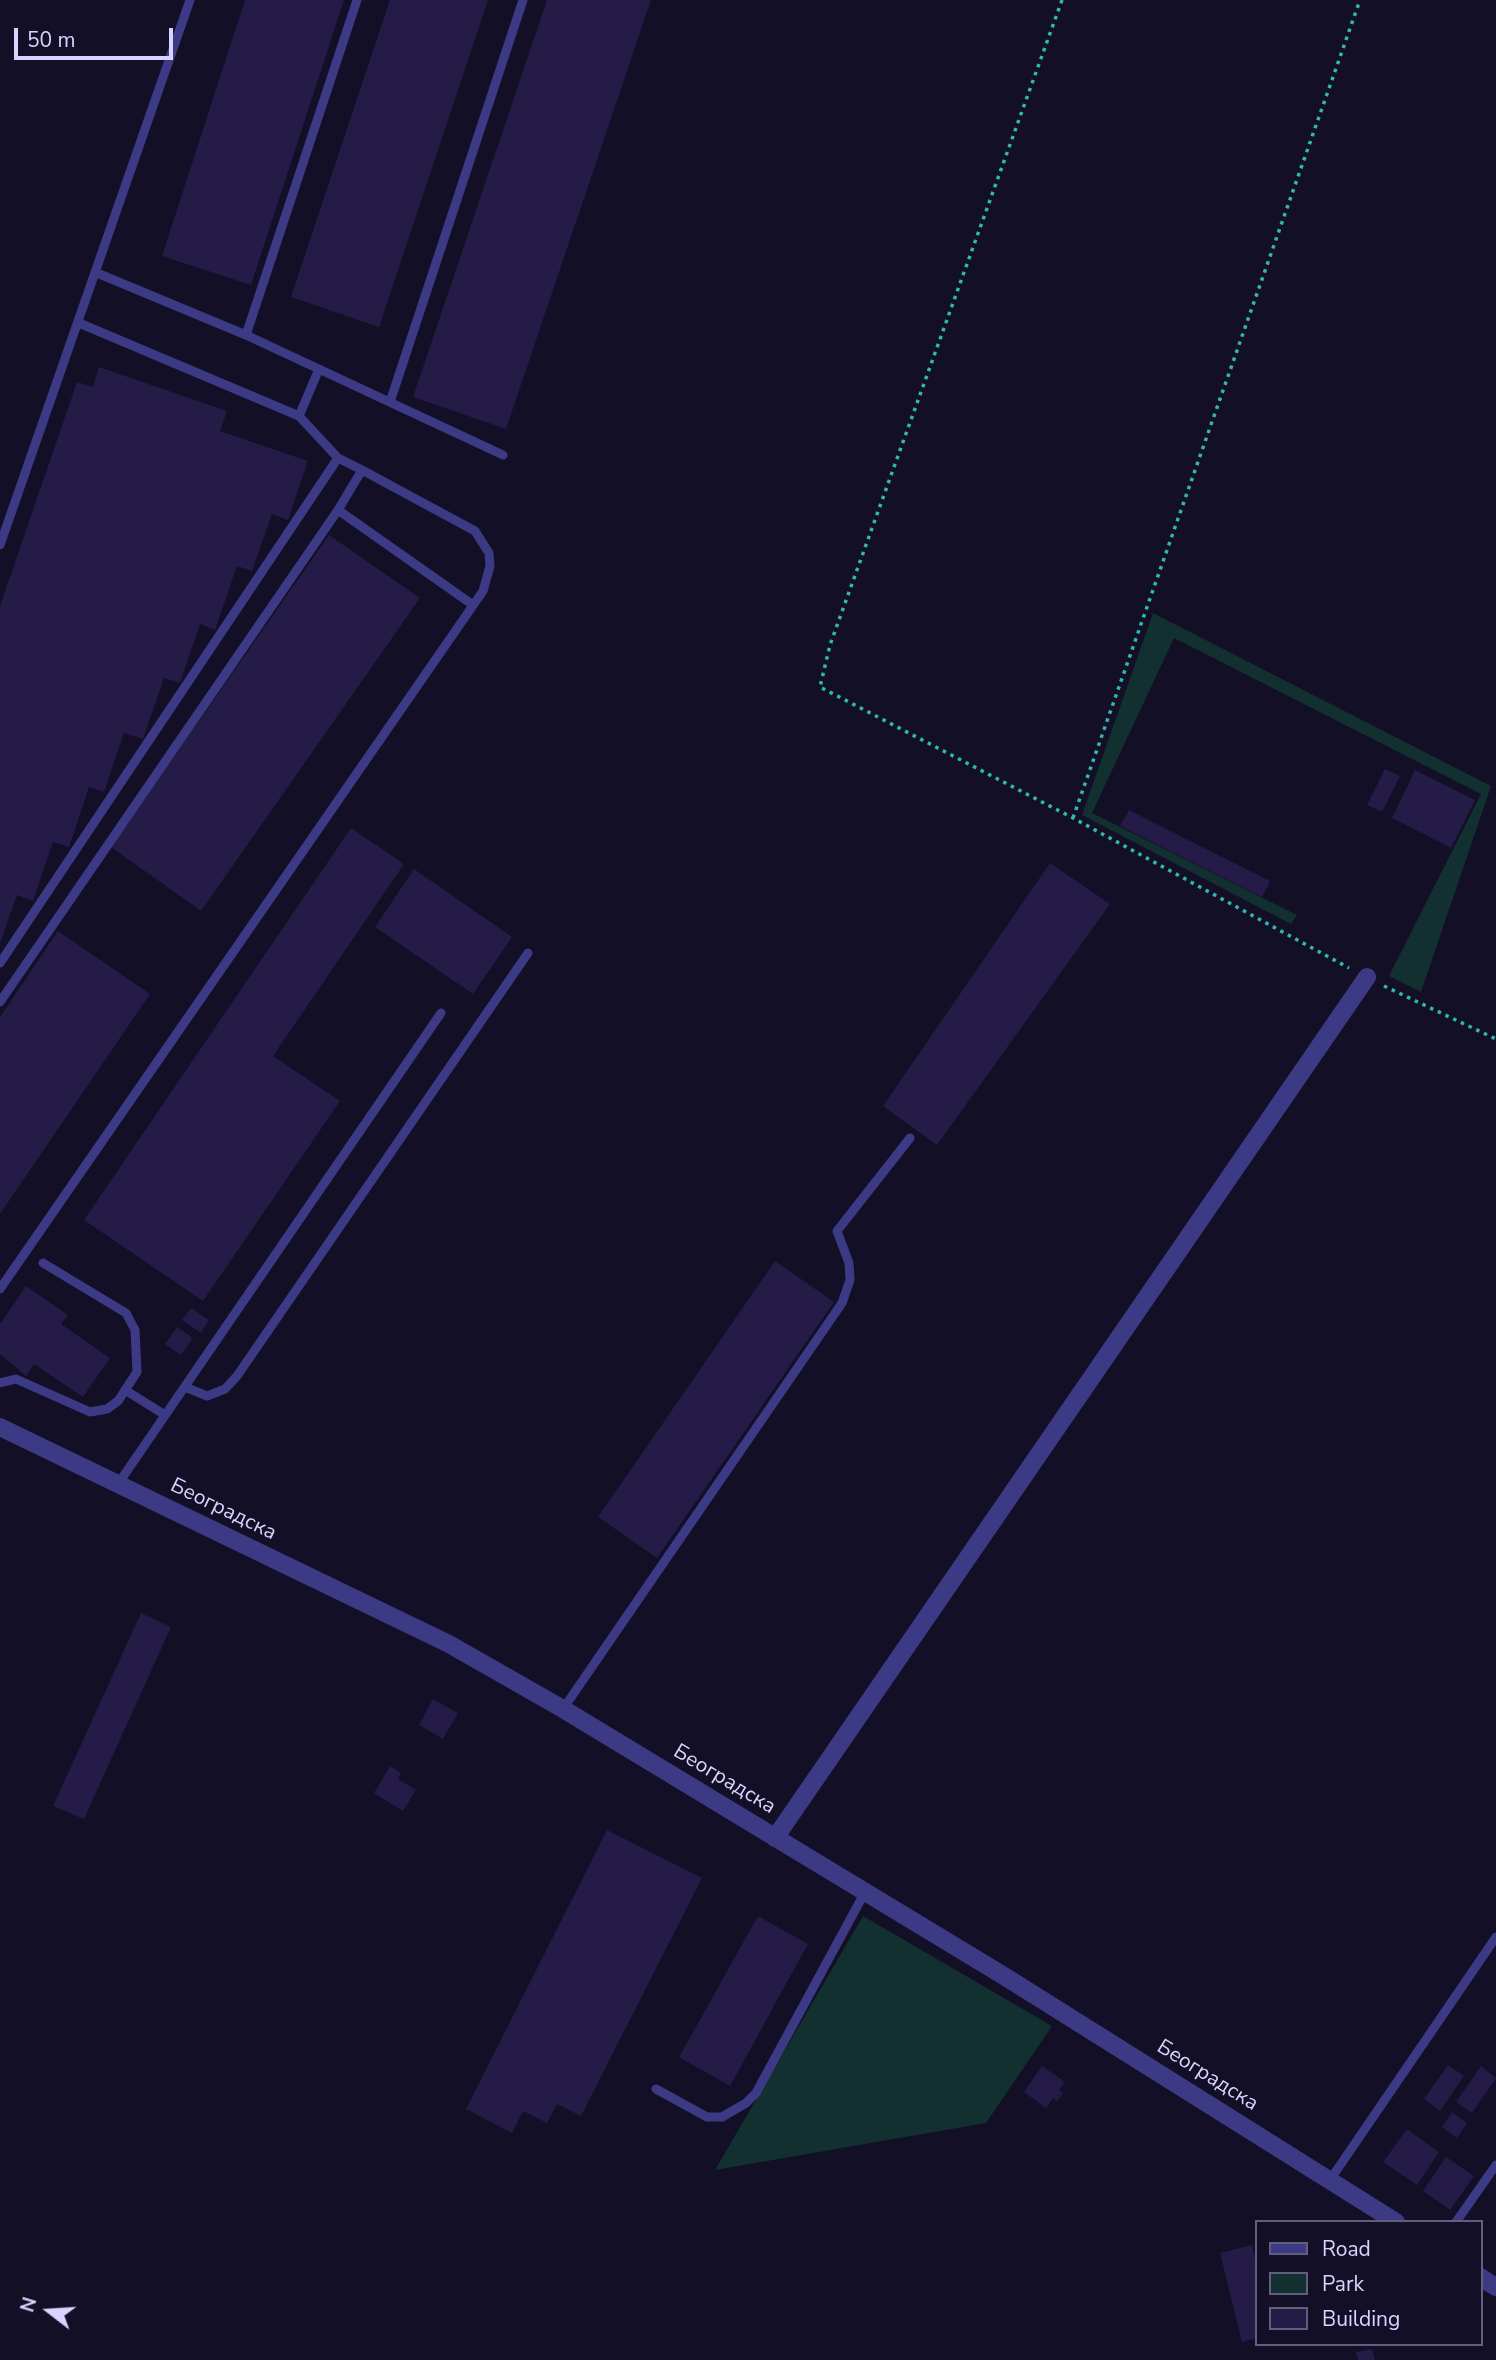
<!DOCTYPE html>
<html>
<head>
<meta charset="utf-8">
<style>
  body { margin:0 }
  #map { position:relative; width:1496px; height:2360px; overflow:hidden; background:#130f26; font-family:"Nunito Sans",sans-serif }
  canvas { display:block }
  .legend { position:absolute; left:1255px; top:2220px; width:228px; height:126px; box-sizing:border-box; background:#130f26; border:2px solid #625e7d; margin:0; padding:9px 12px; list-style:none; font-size:21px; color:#d9d4ff }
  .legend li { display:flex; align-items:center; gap:14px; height:35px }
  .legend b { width:35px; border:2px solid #625e7d }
  .north { position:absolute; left:14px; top:2276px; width:70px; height:70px; -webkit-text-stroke:5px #130f26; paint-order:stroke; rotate:287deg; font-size:19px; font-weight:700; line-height:28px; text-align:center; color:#d9d4ff }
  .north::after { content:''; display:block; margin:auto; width:24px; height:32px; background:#d9d4ff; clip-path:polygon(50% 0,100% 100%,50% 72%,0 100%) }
  .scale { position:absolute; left:14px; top:28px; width:159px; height:32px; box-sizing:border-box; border:4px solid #d9d4ff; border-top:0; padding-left:9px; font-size:21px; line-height:24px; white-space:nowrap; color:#d9d4ff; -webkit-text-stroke:5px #130f26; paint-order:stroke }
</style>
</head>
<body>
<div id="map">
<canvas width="1496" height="2360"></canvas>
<ul class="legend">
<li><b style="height:9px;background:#3d3a85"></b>Road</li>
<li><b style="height:19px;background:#12302f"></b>Park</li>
<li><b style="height:19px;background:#241b47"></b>Building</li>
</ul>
<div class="north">N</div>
<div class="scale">50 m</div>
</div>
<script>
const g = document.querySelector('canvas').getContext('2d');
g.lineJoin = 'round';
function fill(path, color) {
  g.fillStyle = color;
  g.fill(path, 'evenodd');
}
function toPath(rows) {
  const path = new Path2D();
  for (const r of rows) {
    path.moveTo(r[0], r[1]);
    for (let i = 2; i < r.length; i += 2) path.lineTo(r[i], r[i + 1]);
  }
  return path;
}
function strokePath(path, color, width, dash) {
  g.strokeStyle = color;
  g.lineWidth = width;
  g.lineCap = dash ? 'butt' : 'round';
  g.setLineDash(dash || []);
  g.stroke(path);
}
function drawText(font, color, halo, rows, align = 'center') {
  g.font = font + ' "Nunito Sans",sans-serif';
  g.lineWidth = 6;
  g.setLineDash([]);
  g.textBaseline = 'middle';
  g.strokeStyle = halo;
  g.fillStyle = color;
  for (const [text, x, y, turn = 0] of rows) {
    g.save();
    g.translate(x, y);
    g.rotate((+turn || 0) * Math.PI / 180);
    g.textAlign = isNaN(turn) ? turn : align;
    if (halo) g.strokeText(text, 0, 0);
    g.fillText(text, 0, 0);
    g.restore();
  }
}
fill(toPath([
  [1153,613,1491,786,1421,992,1389,976,1481,794,1174,638,1092,813,1297,915,1291,924,1082,815],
  [863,1916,1052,2026,986,2123,715,2170]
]), '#12302f');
fill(toPath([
  [245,0,344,0,251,285,162,256],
  [390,0,488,0,379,327,291,297],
  [547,0,651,0,506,429,413,397],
  [99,367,227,411,220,431,308,461,288,520,272,514,252,571,237,566,215,630,200,624,180,683,164,678,143,739,124,733,104,792,89,787,69,847,53,842,33,901,17,895,0,943,0,606,77,382,93,387],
  [329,535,420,598,201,911,111,847],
  [1385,769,1400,776,1382,812,1367,805],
  [1415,770,1475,800,1451,848,1392,818],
  [1129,810,1270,881,1262,897,1120,826],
  [351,828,404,864,273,1056,340,1101,203,1301,84,1220],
  [1050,863,1110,904,937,1145,883,1106],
  [414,869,512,937,473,994,375,927],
  [58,931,150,994,0,1214,0,1017],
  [775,1261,834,1302,657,1558,598,1517],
  [26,1286,68,1315,61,1324,110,1358,83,1397,34,1364,26,1376,0,1354,0,1324],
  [191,1308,209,1320,201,1333,182,1320],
  [177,1327,193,1338,181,1355,165,1344],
  [141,1613,171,1627,84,1819,53,1806],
  [433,1699,458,1713,443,1739,419,1725],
  [390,1766,401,1773,398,1779,416,1790,403,1811,374,1793],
  [607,1830,702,1878,581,2116,557,2104,547,2123,523,2111,512,2133,466,2109],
  [758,1916,808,1944,730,2086,679,2057],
  [1448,2065,1464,2076,1440,2111,1424,2099],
  [1042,2066,1065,2082,1059,2090,1063,2093,1057,2101,1053,2098,1046,2108,1024,2092],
  [1481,2066,1496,2078,1472,2113,1456,2102],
  [1452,2112,1467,2123,1457,2138,1442,2127],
  [1407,2129,1439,2152,1417,2185,1383,2162],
  [1446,2157,1474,2176,1450,2210,1423,2191],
  [1252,2245,1256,2264,1256,2338,1242,2342,1220,2253],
  [1372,2349,1375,2360,1358,2360,1356,2352]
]), '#241b47');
strokePath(toPath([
  [1062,0,830,645,820,687,1073,818,1349,968],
  [1073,818,1360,0],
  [1384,986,1496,1039]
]), '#2fb8b0', 3.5, [3.5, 5]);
strokePath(toPath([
  [97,273,246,335,503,455],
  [79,323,299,416,338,458],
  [246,335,357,0],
  [390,402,523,0],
  [299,416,319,369],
  [338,510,473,605],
  [0,545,190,0],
  [0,963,338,458,362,470],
  [0,1002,338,510,362,470,475,531,489,553,490,566,483,591,0,1289],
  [0,1383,16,1379,90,1412,107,1409,118,1401,137,1372,135,1330,126,1313,43,1263],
  [185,1387,207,1396,225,1389,237,1376,528,953],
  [125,1390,165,1415],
  [118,1484,441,1013],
  [563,1709,842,1303,850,1280,849,1263,837,1231,910,1138],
  [656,2089,707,2117,722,2117,746,2103,756,2093,865,1892],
  [1330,2180,1496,1937],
  [1456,2222,1496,2165]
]), '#3d3a85', 9);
strokePath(toPath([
  [0,1427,449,1644,563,1709,1004,1976,1396,2222],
  [775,1838,1367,977],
  [1480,2277,1496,2287]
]), '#3d3a85', 18);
drawText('21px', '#d9d4ff', '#130f26', [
  ["Београдска",223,1510,26],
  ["Београдска",724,1780,31],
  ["Београдска",1207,2076,32]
]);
</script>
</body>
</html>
